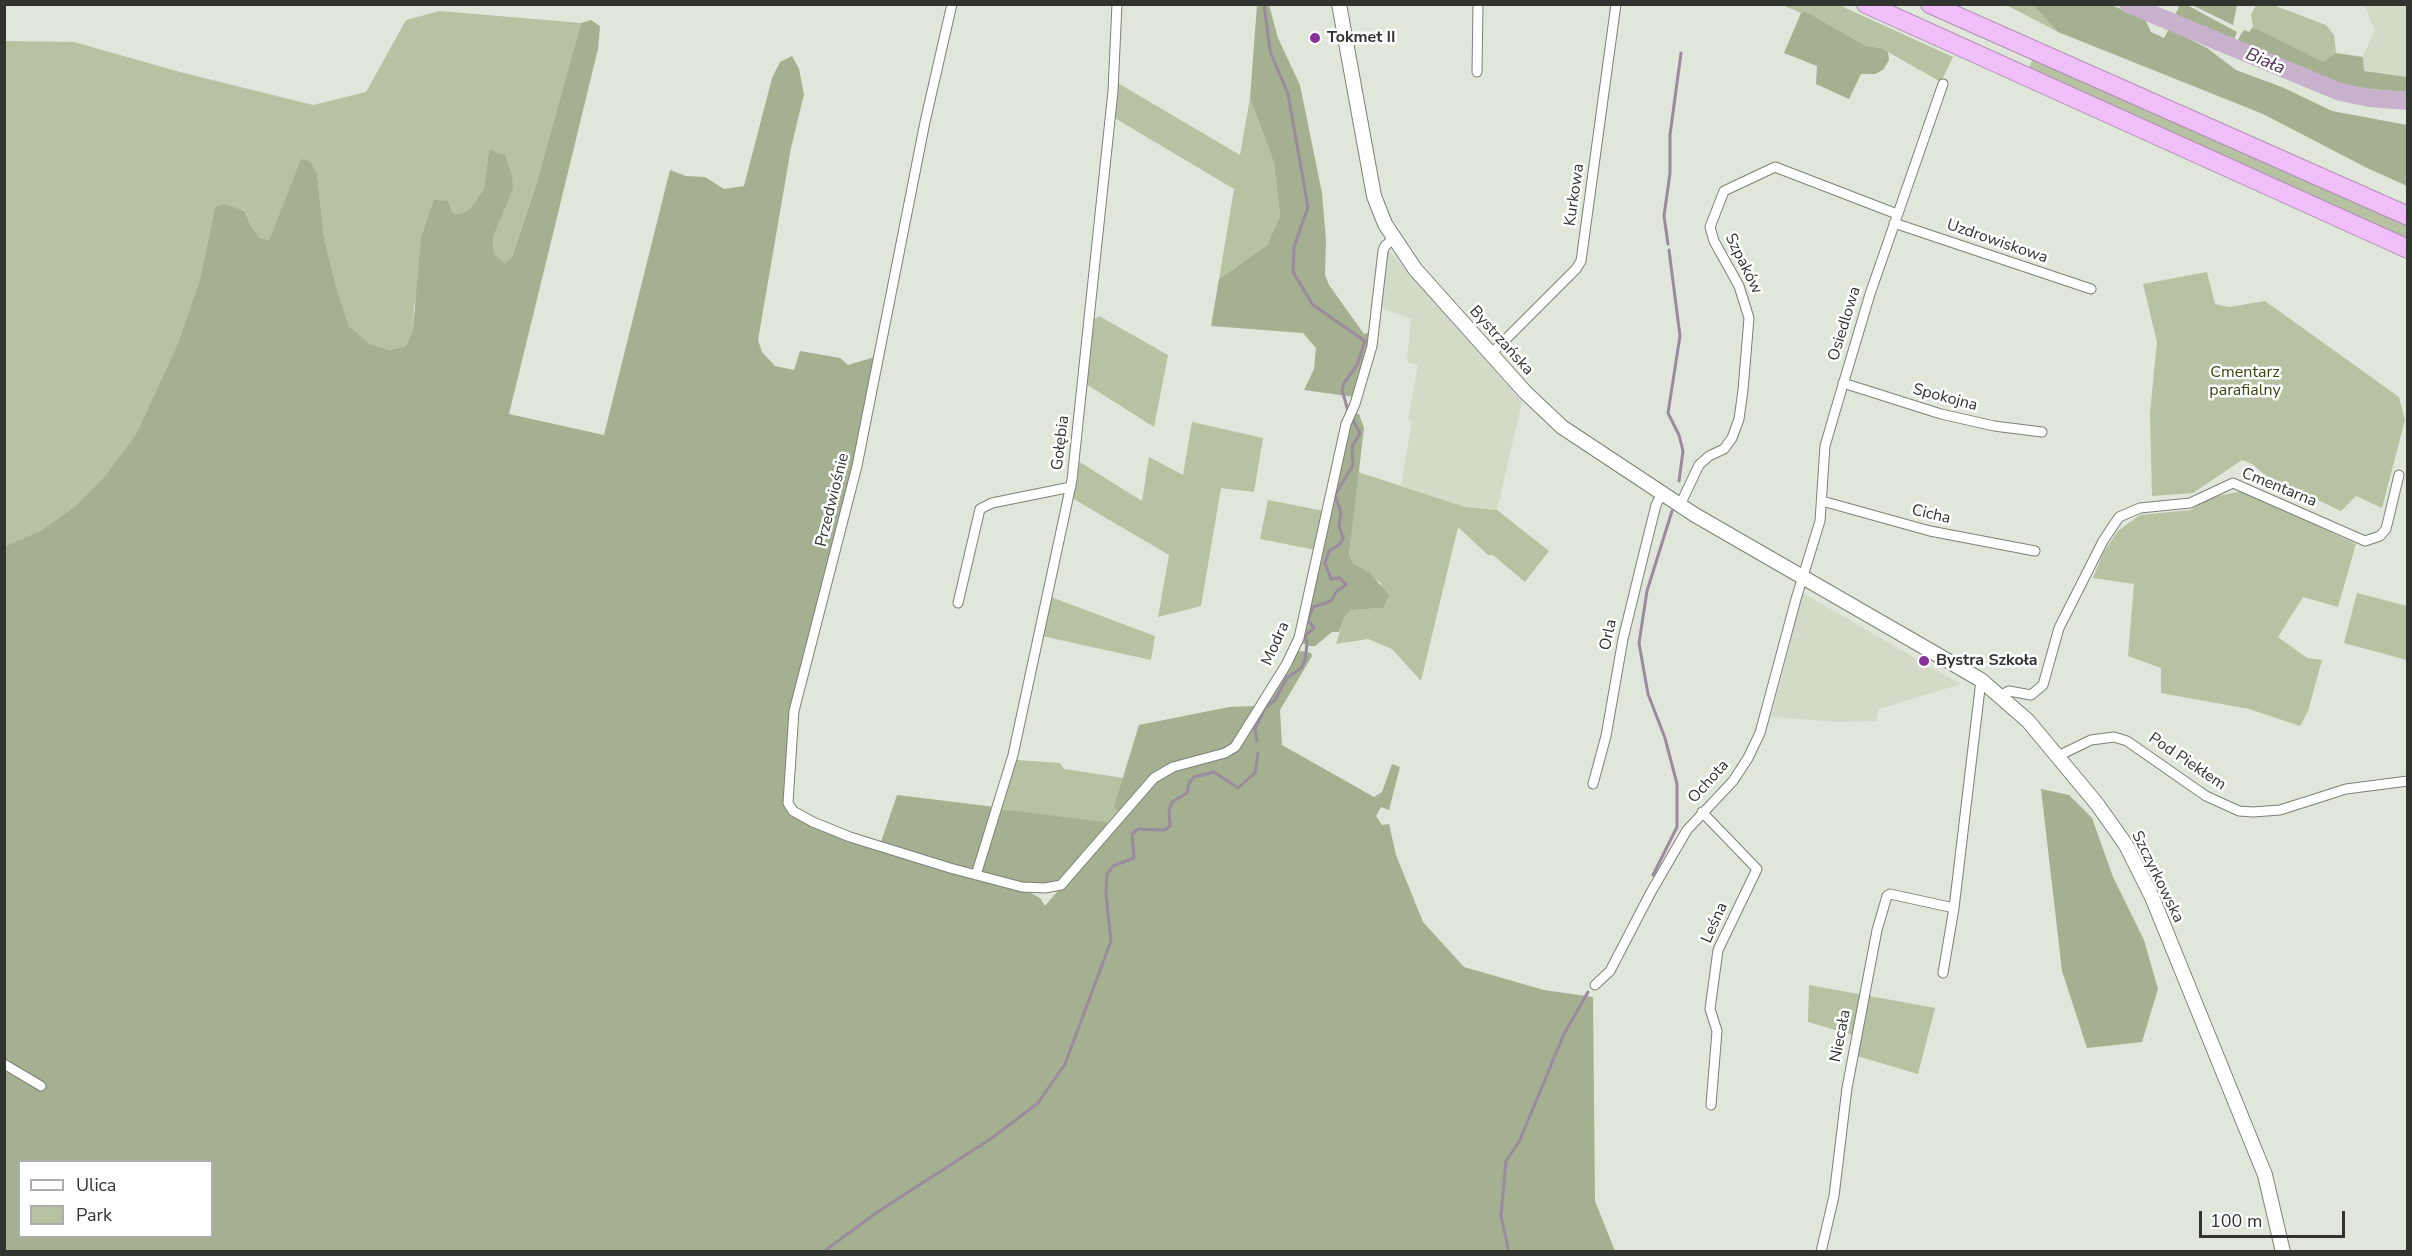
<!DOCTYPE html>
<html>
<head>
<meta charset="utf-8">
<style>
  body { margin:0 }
  #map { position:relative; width:2412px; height:1256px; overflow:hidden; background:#e1e6da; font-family:"Nunito Sans",sans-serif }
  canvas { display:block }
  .frame { position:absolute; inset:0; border:6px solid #31332f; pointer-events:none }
  .legend { position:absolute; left:18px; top:1160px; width:195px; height:78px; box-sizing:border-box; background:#fff; border:2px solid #adadac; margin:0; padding:8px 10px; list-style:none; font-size:18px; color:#31332f }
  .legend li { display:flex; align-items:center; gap:12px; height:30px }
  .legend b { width:30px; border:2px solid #adadac }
  .scale { position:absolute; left:2199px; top:1211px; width:146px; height:27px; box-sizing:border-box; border:3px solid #31332f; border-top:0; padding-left:8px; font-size:18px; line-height:21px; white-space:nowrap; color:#31332f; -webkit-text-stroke:4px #fff; paint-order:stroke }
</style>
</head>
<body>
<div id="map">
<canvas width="2412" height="1256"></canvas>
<div class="frame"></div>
<ul class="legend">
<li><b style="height:8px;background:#fff"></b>Ulica</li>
<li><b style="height:16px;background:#b6c2a2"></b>Park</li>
</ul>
<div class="scale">100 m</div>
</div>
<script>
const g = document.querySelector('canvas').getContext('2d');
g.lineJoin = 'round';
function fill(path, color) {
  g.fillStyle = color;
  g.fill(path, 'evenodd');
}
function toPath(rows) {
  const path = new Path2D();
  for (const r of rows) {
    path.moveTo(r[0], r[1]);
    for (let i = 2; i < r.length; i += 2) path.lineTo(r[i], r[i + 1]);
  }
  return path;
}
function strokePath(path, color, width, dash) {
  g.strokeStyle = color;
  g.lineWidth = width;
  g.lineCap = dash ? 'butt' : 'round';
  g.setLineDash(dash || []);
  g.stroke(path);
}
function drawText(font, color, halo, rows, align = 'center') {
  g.font = font + ' "Nunito Sans",sans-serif';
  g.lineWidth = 5;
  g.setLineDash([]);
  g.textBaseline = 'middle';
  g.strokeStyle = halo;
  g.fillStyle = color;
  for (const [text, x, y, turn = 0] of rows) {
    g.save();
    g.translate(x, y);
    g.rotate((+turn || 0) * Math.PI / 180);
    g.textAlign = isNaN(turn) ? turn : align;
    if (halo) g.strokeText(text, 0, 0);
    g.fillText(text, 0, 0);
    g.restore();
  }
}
fill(toPath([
  [2364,5,2407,5,2407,77,2364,71,2363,57,2375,30],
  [1389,250,1522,402,1497,510,1465,507,1401,486,1412,421,1408,420,1418,365,1407,362,1411,319,1379,307,1385,253],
  [1803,593,1889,643,1961,684,1879,709,1876,721,1839,722,1771,717]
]), '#d3dac8');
fill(toPath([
  [1782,5,1839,5,1953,57,1941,82,1881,48,1866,46,1805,11,1801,13],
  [2003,5,2033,5,2058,32,2010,7],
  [2256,5,2273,5,2326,25,2334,35,2336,53,2323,63,2253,27,2251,15],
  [440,11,581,23,536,185,512,257,505,263,494,254,493,237,500,219,489,150,484,189,470,209,460,214,453,213,448,201,414,307,413,330,406,346,390,350,370,344,349,326,336,286,324,238,317,173,310,161,301,160,269,240,260,238,251,226,245,210,215,207,200,279,178,343,136,434,104,477,74,507,40,531,5,547,5,41,74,42,180,72,313,105,366,92,406,20],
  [2034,57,2407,223,2407,243,2027,71],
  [1116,82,1240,155,1250,98,1274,163,1280,216,1267,245,1219,279,1234,189,1113,117],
  [2207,272,2215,304,2229,307,2265,301,2399,397,2405,420,2382,508,2356,496,2341,511,2265,475,2252,464,2242,460,2193,493,2152,496,2150,413,2157,342,2143,284],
  [1099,316,1168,355,1154,427,1086,384,1092,321],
  [1192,422,1263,438,1254,492,1221,488,1201,606,1158,617,1169,555,1072,498,1078,461,1142,501,1149,457,1183,475],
  [1358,472,1465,507,1497,510,1549,551,1525,582,1493,555,1488,555,1458,527,1421,681,1392,649,1368,639,1336,644,1344,618,1351,610,1383,608,1381,583,1354,564,1349,555],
  [2242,491,2356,544,2338,607,2303,597,2278,637,2307,658,2322,660,2308,711,2300,726,2249,709,2161,693,2161,668,2128,656,2134,584,2093,578,2103,553,2118,531,2140,515,2191,510,2208,498],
  [1268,500,1324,511,1316,550,1260,539],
  [2357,593,2407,606,2407,660,2344,643],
  [1051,597,1155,636,1151,660,1042,636],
  [1017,760,1060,763,1064,769,1124,778,1115,807,1120,813,1111,824,1000,809,1014,762],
  [1809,985,1935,1008,1918,1074,1857,1056,1853,1035,1808,1022]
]), '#b6c2a2');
fill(toPath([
  [1257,5,1269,5,1278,38,1300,85,1322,193,1326,240,1325,275,1329,285,1364,334,1371,332,1355,397,1304,390,1314,369,1316,348,1303,333,1211,326,1219,279,1267,245,1280,216,1274,163,1250,98],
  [2033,5,2111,5,2145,19,2151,32,2164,38,2169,29,2207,48,2236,70,2282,87,2332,111,2407,125,2407,186,2367,168,2263,114,2058,32],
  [2175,5,2187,5,2237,32,2234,40,2175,15,2179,7],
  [2192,5,2237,5,2233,25],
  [1805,11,1866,46,1881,48,1888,52,1889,60,1883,70,1875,74,1861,74,1849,99,1816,84,1817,66,1784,53,1801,13],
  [591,20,600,26,598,49,509,414,604,435,670,170,686,176,705,177,724,189,744,186,772,78,780,62,792,56,799,69,804,94,791,148,758,340,762,352,775,366,794,370,800,351,840,358,848,365,878,356,863,429,801,671,785,804,790,813,1031,893,1040,898,1045,906,1114,825,1165,773,1231,754,1296,650,1311,653,1312,656,1280,710,1282,745,1374,797,1382,792,1392,764,1400,767,1389,810,1381,807,1376,816,1382,825,1389,824,1396,855,1423,922,1464,967,1544,990,1593,997,1595,1201,1615,1251,5,1251,4,547,40,531,74,507,104,477,136,434,178,343,200,279,215,207,224,204,245,211,251,226,260,238,269,240,301,159,310,161,317,173,324,238,336,286,349,326,370,344,390,350,406,346,413,330,421,238,434,200,448,201,453,213,460,214,470,209,484,189,489,150,505,155,512,176,513,188,493,237,494,254,505,263,512,257,536,185,581,23],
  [20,1162,212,1162,212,1236,20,1236],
  [2253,27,2323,62,2336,53,2363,57,2364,71,2407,77,2407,92,2336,86,2236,44,2241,34,2244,30,2249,32],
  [1353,413,1359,414,1364,428,1349,555,1354,564,1370,573,1389,595,1383,608,1351,610,1344,618,1339,632,1332,632,1315,646,1309,646,1302,643],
  [1256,706,1234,746,1172,765,1120,813,1114,807,1139,725,1229,707],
  [2041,789,2069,795,2092,818,2113,877,2144,940,2158,989,2142,1042,2087,1048,2062,971],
  [897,795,995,807,975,871,880,845],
  [1000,809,1104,822,1111,824,1060,881,1031,886,981,874]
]), '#a4b090');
strokePath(toPath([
  [1264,4,1270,51,1288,94,1308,207,1294,247,1293,272,1313,305,1365,341,1357,365,1344,383,1342,390,1348,411],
  [1668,244,1664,216,1670,173,1670,135,1681,53],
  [1669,250,1680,336,1668,413,1679,435,1683,451,1679,481],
  [1257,741,1255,729,1265,708,1275,700,1287,678,1301,668,1305,660,1307,644,1305,636,1314,628,1308,620,1313,607,1331,601,1337,591,1346,585,1340,578,1331,579,1325,563,1329,551,1340,544,1343,538,1339,526,1341,513,1335,495,1353,465,1352,447,1360,433,1351,417],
  [1653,875,1677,827,1677,784,1665,738,1648,694,1639,643,1647,591,1672,511],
  [823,1252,879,1211,992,1138,1038,1103,1065,1064,1111,941,1106,894,1107,874,1113,866,1134,858,1132,834,1138,829,1165,830,1170,826,1169,810,1172,802,1187,793,1189,783,1194,777,1214,772,1238,788,1255,773,1258,753],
  [1509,1252,1501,1216,1506,1161,1519,1142,1564,1034,1588,992]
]), '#9b8b9e', 3);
strokePath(toPath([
  [2128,4,2340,92,2370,98,2408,101]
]), '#c8b1cd', 18);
const minor = toPath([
  [952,4,925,122,857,466,794,711,788,803,793,811,813,822,850,837,950,868,1022,887,1045,888,1061,885,1154,778,1173,767,1225,753,1235,747,1286,665,1299,638,1346,424,1355,404,1372,346,1383,251,1385,246,1393,239],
  [1477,72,1478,4],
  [1894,223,2091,289],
  [1491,354,1576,269,1581,261,1616,4],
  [1843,383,1941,414,1994,426,2042,432],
  [1822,501,1930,531,2035,551],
  [1680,505,1699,465,1709,456,1724,449,1732,438,1739,419,1743,390,1749,318,1739,286,1714,241,1710,227,1724,191,1775,167,1897,214],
  [958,603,980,509,992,503,1071,487],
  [2001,695,2009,691,2031,695,2043,685,2059,628,2103,541,2119,517,2140,508,2190,503,2233,483,2365,541,2380,536,2386,529,2399,475],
  [2058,756,2091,740,2114,737,2127,741,2206,796,2239,811,2253,812,2280,810,2346,789,2408,781],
  [1593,784,1606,736,1623,639,1644,553,1656,505,1662,493],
  [1702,812,1757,869,1718,950,1710,1009,1717,1031,1711,1105],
  [976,875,1013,755,1072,480,1113,91,1117,4],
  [1943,973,1954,908],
  [1595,985,1610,971,1651,892,1687,830,1733,781,1748,758,1760,733,1796,599,1820,521,1825,446,1834,415,1870,294,1943,84],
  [4,1064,41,1086],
  [1821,1252,1834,1196,1847,1088,1877,930,1887,896,1890,894,1954,908,1981,680]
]);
const secondary = toPath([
  [1339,4,1374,196,1385,224,1415,269,1525,392,1562,427,1695,515,1981,680,2028,721,2097,804,2126,845,2152,897,2265,1175,2283,1252]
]);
const motorway = toPath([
  [1866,4,2408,249],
  [1930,4,2408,216]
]);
strokePath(minor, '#7d8177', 11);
strokePath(secondary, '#7d8177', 16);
strokePath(motorway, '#ad8eb3', 20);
strokePath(minor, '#fff', 9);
strokePath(secondary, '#fff', 14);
strokePath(motorway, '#f0bffa', 18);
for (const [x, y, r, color] of [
  [1315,38,6,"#89309c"],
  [1924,661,6,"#89309c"]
]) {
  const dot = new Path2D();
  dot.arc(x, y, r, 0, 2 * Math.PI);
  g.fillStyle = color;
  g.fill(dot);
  strokePath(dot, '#fff', 2);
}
drawText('bold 16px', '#31332f', '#fff', [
  ["Tokmet II",1327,38],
  ["Bystra Szkoła",1936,661]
], 'left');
drawText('16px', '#31332f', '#fff', [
  ["Kurkowa",1575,195,-82],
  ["Uzdrowiskowa",1997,242,19],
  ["Szpaków",1743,264,64],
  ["Osiedlowa",1845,324,-73],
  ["Bystrzańska",1501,341,48],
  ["Spokojna",1945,398,15],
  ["Gołębia",1061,443,-83],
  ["Cmentarna",2279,488,22],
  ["Przedwiośnie",833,500,-76],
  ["Cicha",1931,515,13],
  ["Orla",1609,635,-78],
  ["Modra",1276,644,-66],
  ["Pod Piekłem",2187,762,34],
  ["Ochota",1709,782,-48],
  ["Szczyrkowska",2157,877,64],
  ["Leśna",1715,923,-66],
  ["Niecała",1841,1036,-79]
]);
drawText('16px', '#364511', '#fff', [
  ["Cmentarz",2245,373],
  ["parafialny",2245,391]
]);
drawText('italic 18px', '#4f2f56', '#fff', [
  ["Biała",2265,62,23]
]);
</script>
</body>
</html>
